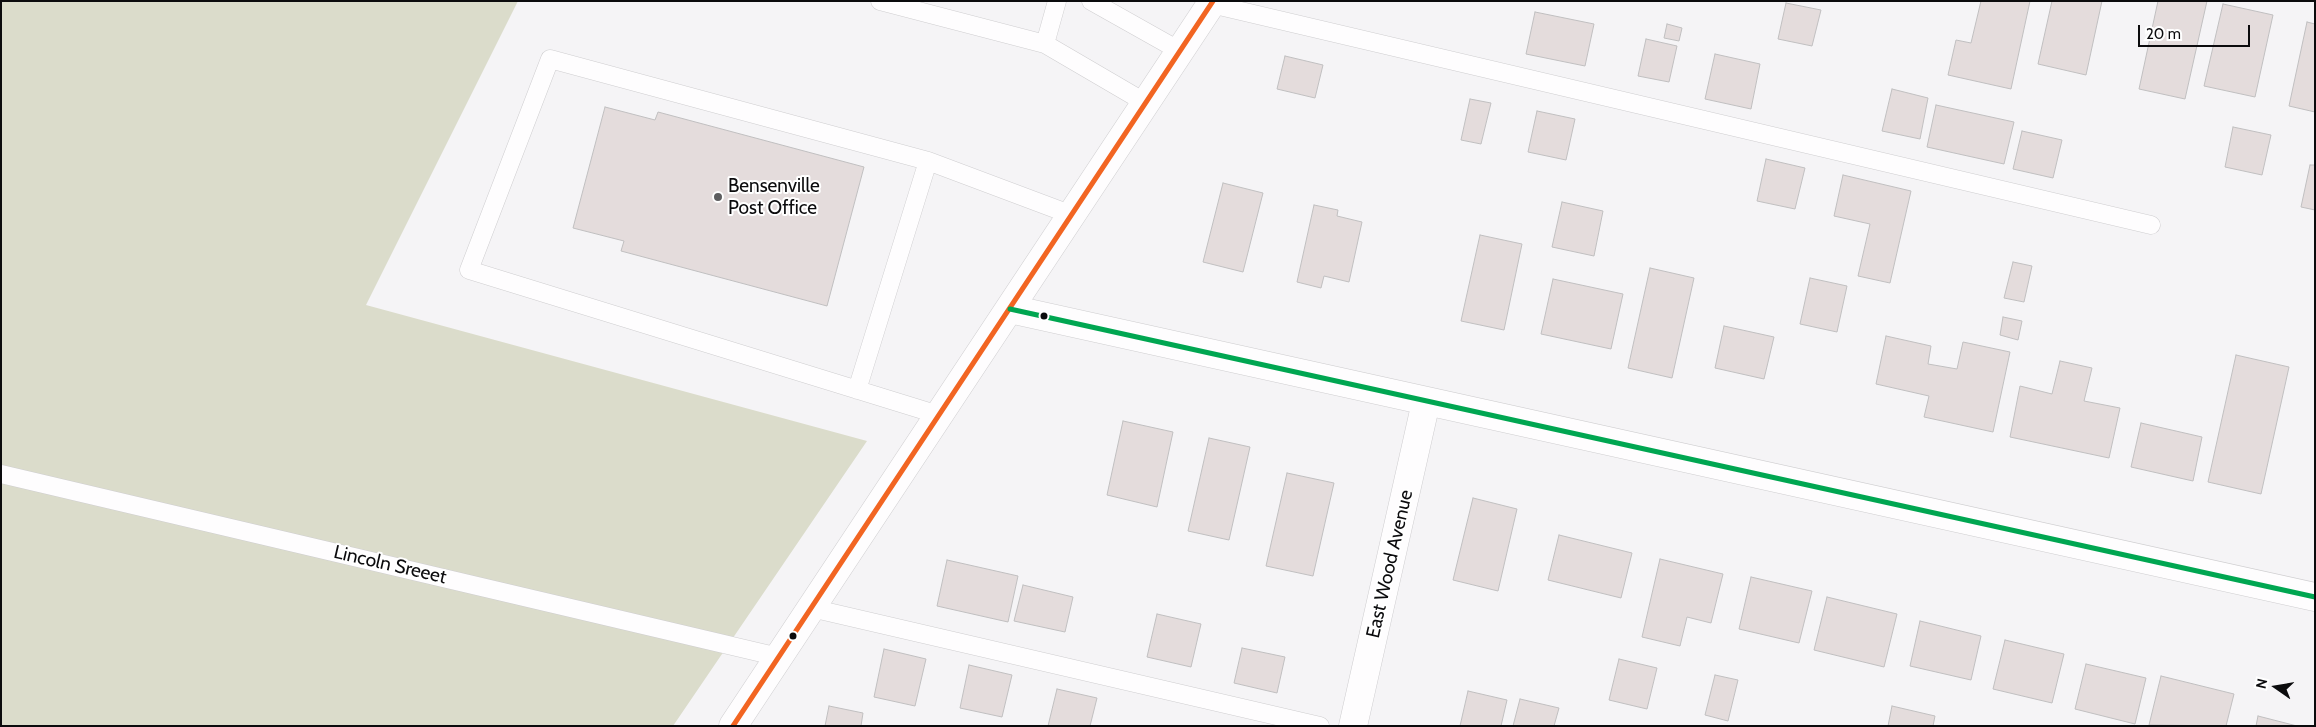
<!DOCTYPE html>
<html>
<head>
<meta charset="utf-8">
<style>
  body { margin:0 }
  #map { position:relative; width:2316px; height:727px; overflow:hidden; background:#f5f4f6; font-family:Cabin,sans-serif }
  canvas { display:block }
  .frame { position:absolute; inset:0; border:2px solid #0b0b0d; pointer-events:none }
  .north { position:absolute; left:2251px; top:662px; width:50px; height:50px; -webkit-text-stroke:4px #fff; paint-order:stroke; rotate:283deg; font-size:14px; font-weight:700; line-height:20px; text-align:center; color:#0b0b0d }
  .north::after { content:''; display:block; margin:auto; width:18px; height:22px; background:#0b0b0d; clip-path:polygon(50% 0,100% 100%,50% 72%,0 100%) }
  .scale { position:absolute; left:2138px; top:25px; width:112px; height:22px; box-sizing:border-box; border:2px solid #0b0b0d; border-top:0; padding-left:6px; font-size:15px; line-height:18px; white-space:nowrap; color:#0b0b0d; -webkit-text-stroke:4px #fff; paint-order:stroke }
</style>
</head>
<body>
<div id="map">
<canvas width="2316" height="727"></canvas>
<div class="frame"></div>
<div class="north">N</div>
<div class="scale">20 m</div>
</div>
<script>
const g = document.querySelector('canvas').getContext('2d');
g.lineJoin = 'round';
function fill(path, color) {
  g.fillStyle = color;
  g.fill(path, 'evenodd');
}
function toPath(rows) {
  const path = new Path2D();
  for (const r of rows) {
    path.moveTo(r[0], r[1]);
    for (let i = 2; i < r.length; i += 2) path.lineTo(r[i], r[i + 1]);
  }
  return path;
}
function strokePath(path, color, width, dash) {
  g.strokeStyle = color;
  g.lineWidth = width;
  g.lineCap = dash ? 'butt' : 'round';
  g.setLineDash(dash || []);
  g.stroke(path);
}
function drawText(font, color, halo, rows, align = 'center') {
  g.font = font + ' Cabin,sans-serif';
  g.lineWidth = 4;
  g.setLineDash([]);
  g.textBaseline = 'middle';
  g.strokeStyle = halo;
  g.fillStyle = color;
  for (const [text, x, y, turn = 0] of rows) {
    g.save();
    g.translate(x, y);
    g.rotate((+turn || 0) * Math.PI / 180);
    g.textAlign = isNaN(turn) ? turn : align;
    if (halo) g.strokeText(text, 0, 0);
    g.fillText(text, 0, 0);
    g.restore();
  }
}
fill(toPath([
  [1,1,518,1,366,305,867,441,673,726,1,726]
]), '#dbdccb');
const building = toPath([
  [1981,1,2030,1,2011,89,1948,75,1956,40,1971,43,1981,1],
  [2052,1,2102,1,2086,75,2038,64,2052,1],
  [2158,1,2207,1,2185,99,2139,89,2158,1],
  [1786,3,1821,10,1812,46,1778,39,1786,3],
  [2223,4,2273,15,2255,97,2204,86,2223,4],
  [1535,12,1594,24,1585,66,1526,54,1535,12],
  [2307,22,2315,24,2315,112,2289,106,2307,22],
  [1667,24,1682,28,1679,41,1664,38,1667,24],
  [1646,39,1677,46,1669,82,1638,76,1646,39],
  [1715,54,1760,64,1751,109,1705,99,1715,54],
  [1285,56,1323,65,1315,98,1277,89,1285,56],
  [1892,89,1928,98,1920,139,1882,131,1892,89],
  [1470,99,1491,103,1481,144,1461,140,1470,99],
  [1936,105,2014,122,2004,164,1927,147,1936,105],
  [605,107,655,120,658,112,864,167,827,306,621,251,624,241,573,228,605,107],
  [1537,111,1575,119,1566,160,1528,152,1537,111],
  [2233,127,2271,135,2262,175,2225,167,2233,127],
  [2022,131,2062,140,2053,178,2013,169,2022,131],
  [1766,159,1805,168,1795,209,1757,201,1766,159],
  [2310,165,2315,165,2315,210,2301,207,2310,165],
  [1843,175,1911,191,1890,283,1858,276,1870,224,1834,216,1843,175],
  [1223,183,1263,193,1243,272,1203,262,1223,183],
  [1562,202,1603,211,1594,256,1552,247,1562,202],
  [1314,205,1338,210,1337,216,1362,222,1349,282,1324,276,1321,288,1297,282,1314,205],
  [1480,235,1522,244,1504,330,1461,321,1480,235],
  [2013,262,2032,266,2024,302,2004,298,2013,262],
  [1650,268,1694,278,1672,378,1628,368,1650,268],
  [1810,278,1847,286,1837,332,1800,324,1810,278],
  [1553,279,1623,294,1611,349,1541,334,1553,279],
  [2003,317,2022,321,2018,340,2000,335,2003,317],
  [1724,326,1774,337,1764,379,1715,368,1724,326],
  [1886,336,1931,346,1928,364,1957,369,1963,342,2010,352,1993,432,1924,417,1929,396,1876,384,1886,336],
  [2236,355,2289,367,2261,494,2208,482,2236,355],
  [2060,361,2092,368,2084,401,2120,408,2109,458,2010,437,2020,386,2052,394,2060,361],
  [1123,421,1173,432,1157,507,1107,495,1123,421],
  [2141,423,2202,437,2193,481,2131,467,2141,423],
  [1209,438,1250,447,1229,540,1188,531,1209,438],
  [1287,473,1334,483,1313,576,1266,566,1287,473],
  [1473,498,1517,509,1498,591,1453,580,1473,498],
  [1559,535,1632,553,1621,598,1548,580,1559,535],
  [1660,559,1723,574,1711,623,1687,617,1680,646,1642,637,1660,559],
  [947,560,1018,576,1008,622,937,606,947,560],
  [1751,577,1812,591,1799,643,1739,629,1751,577],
  [1023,585,1073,597,1065,632,1014,621,1023,585],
  [1827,597,1897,614,1884,667,1814,650,1827,597],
  [1157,614,1201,624,1191,667,1147,657,1157,614],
  [1920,621,1981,636,1971,680,1910,666,1920,621],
  [2005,640,2064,654,2052,703,1993,689,2005,640],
  [1242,648,1285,657,1277,693,1234,683,1242,648],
  [884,649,926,659,915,706,874,697,884,649],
  [1619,659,1657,668,1647,709,1609,700,1619,659],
  [2086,664,2146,678,2135,724,2075,709,2086,664],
  [969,665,1012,675,1002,717,960,708,969,665],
  [1715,675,1738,680,1728,721,1705,715,1715,675],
  [2161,676,2234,694,2226,726,2149,725,2161,676],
  [1057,689,1097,698,1090,726,1048,726,1057,689],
  [1468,691,1507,700,1501,726,1460,726,1468,691],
  [1520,699,1559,708,1554,726,1513,726,1520,699],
  [829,706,863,713,861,726,825,726,829,706],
  [1892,706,1935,716,1933,726,1888,726,1892,706],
  [2258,716,2297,726,2256,726,2258,716]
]);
fill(building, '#e4dcdc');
strokePath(building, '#c0bfc0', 1);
const service = toPath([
  [880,1,1045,44,1057,1],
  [1091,1,1180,51],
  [1211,4,2151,225],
  [1045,44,1146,103],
  [857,390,928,161],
  [939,415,469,270,550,59,928,161,1072,215],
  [1,474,779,657],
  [811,608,1320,726]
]);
const minor = toPath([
  [1010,309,2315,597],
  [1353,726,1426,402]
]);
const tertiary = toPath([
  [733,726,1213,1]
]);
strokePath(service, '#cfced0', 19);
strokePath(minor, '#cfced0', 29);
strokePath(tertiary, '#cfced0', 29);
strokePath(service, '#fefdfe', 18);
strokePath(minor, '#fefdfe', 28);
strokePath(tertiary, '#fefdfe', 28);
strokePath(toPath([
  [733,726,1213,1]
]), '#f26522', 5);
strokePath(toPath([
  [1010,309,2315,597]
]), '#00a651', 5);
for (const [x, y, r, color] of [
  [718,197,5,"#5d5d5f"],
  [1044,316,4.5,"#0b0b0d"],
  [793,636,4.5,"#0b0b0d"]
]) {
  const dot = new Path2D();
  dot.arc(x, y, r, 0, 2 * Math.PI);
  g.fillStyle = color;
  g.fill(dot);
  strokePath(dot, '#fff', 2);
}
drawText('19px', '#0b0b0d', '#fff', [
  ["Bensenville",728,186],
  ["Post Office",728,208]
], 'left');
drawText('19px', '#0b0b0d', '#fff', [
  ["East Wood Avenue",1390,564,-77],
  ["Lincoln Sreeet",390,565,13]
]);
</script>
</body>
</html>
